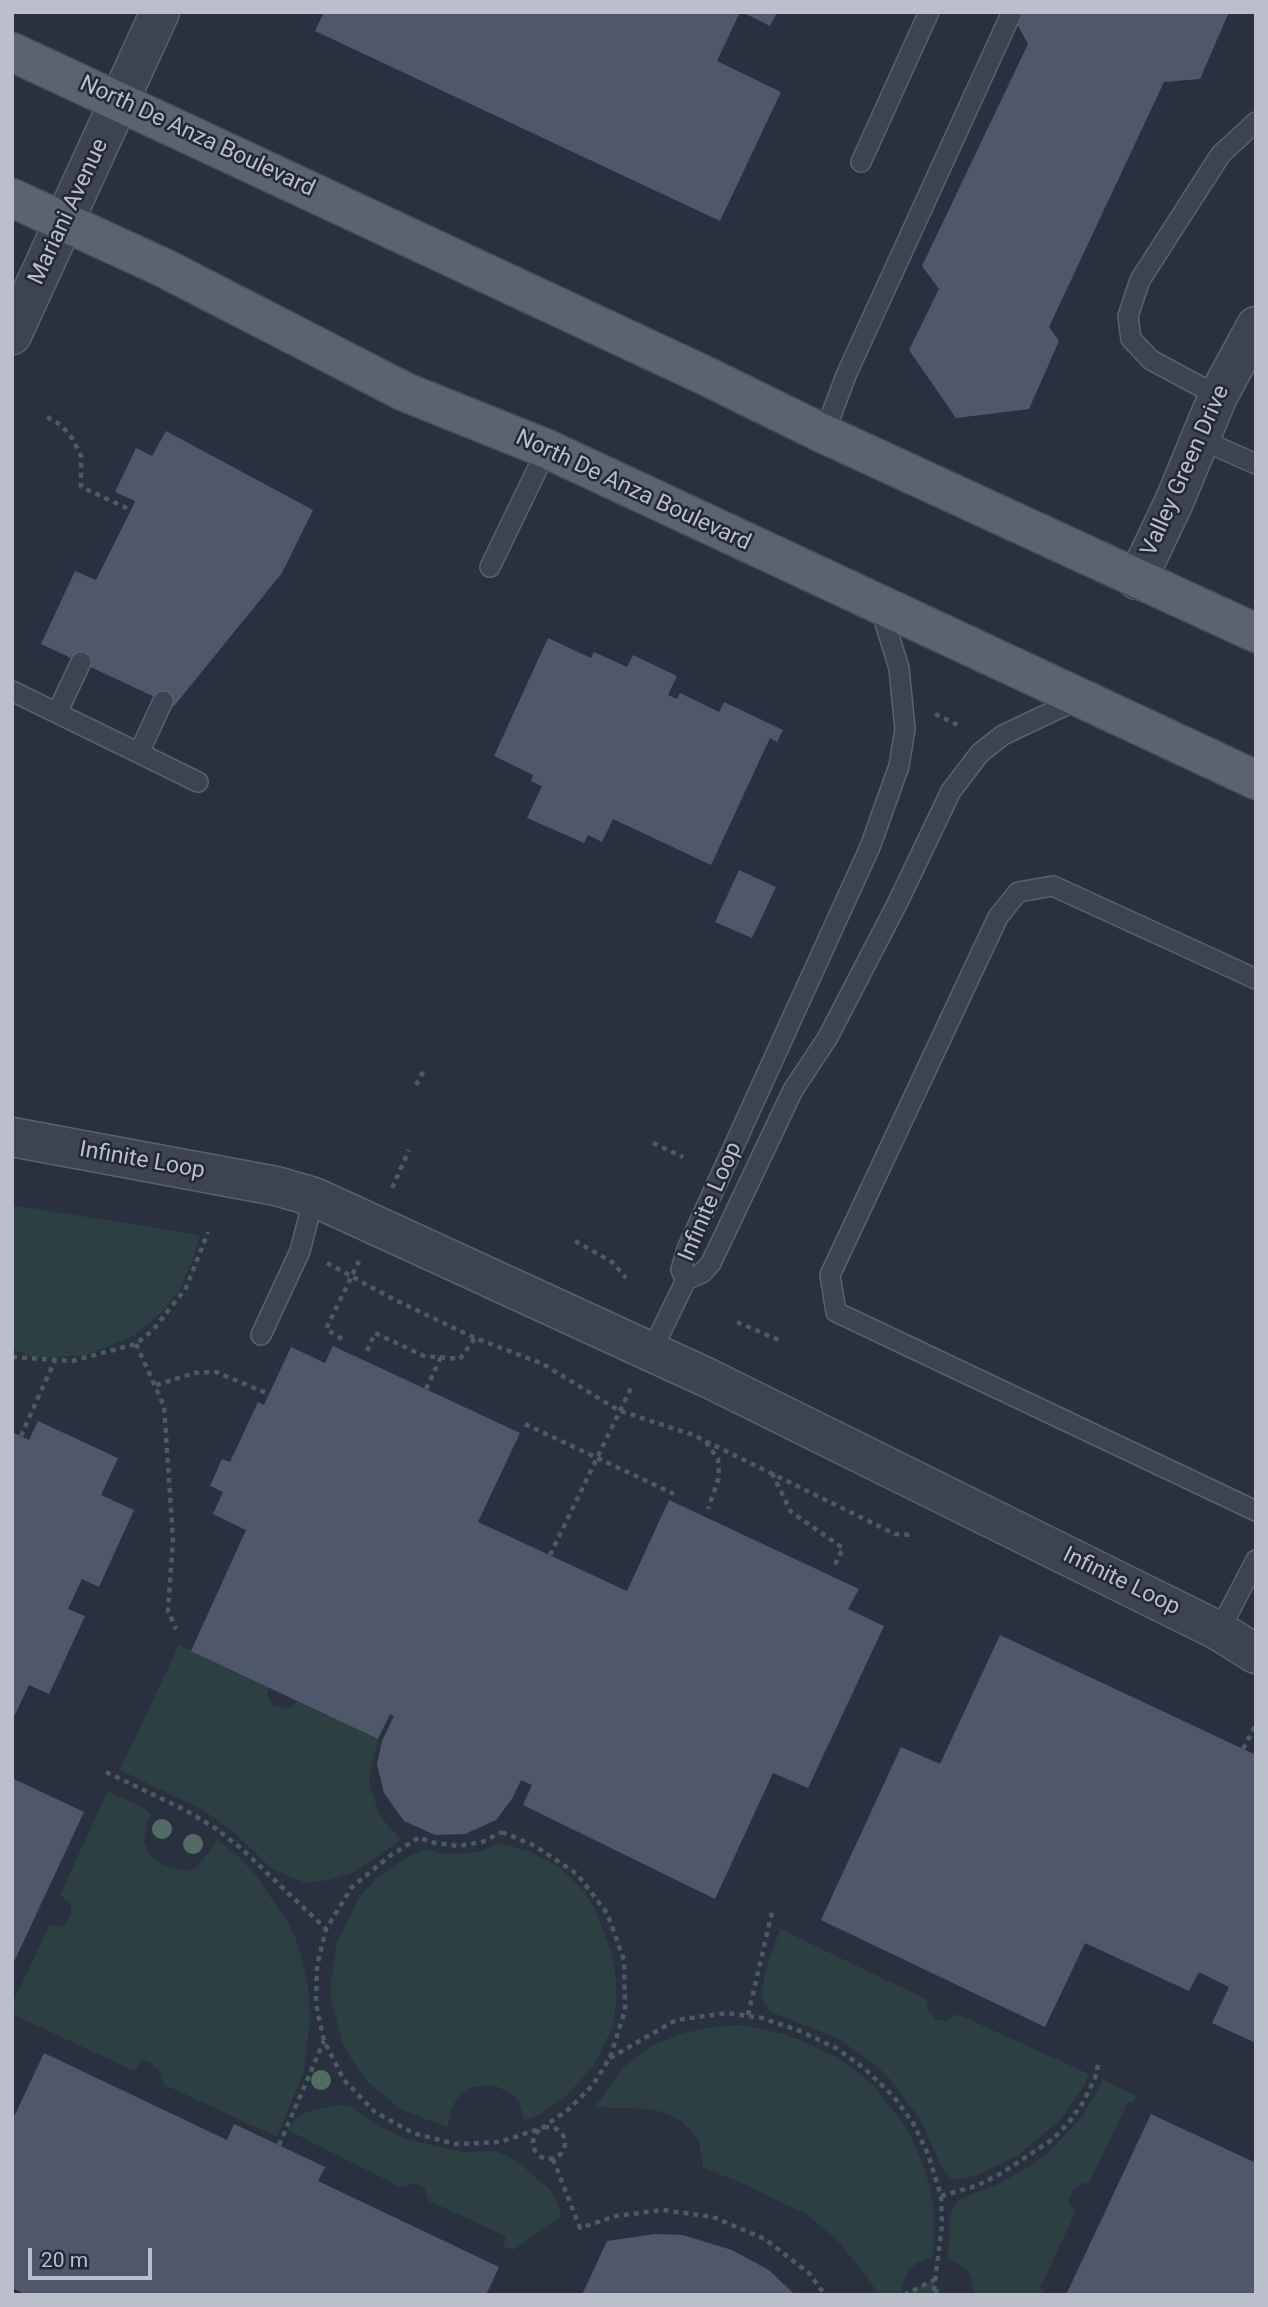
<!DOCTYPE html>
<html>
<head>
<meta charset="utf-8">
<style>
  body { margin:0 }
  #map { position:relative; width:1268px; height:2307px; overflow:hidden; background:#293141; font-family:Roboto,sans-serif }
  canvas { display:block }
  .frame { position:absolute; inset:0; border:14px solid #babfcb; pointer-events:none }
  .scale { position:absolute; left:28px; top:2248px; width:124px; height:32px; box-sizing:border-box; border:4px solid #babfcb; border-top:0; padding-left:9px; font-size:21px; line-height:24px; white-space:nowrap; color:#babfcb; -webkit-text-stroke:5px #222836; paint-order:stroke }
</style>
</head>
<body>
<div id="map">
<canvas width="1268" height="2307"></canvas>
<div class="frame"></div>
<div class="scale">20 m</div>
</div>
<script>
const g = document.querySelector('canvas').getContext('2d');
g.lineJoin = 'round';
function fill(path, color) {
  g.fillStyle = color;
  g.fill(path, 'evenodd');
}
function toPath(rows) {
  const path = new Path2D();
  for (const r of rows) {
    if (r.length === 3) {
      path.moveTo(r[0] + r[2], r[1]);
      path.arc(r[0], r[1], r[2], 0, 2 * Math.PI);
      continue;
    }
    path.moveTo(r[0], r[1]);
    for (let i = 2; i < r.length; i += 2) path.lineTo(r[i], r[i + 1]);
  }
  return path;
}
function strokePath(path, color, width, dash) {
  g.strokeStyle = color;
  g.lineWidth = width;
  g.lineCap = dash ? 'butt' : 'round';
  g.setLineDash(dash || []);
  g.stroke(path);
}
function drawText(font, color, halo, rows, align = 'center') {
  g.font = font + ' Roboto,sans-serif';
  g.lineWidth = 5;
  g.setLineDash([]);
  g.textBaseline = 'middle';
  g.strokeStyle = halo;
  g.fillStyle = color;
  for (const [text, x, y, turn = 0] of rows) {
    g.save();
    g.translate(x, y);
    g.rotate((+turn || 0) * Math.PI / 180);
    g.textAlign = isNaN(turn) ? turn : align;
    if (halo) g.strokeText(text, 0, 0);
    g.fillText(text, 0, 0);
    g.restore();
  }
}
fill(toPath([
  [12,1205,200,1235,191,1265,179,1291,166,1308,134,1336,86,1355,36,1358,12,1349],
  [179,1645,269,1687,267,1695,273,1706,286,1709,294,1706,297,1701,378,1739,369,1776,370,1786,378,1811,387,1825,401,1840,352,1873,329,1880,305,1883,271,1868,234,1832,203,1810,120,1770],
  [108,1791,145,1809,152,1816,147,1821,144,1842,150,1856,162,1865,187,1871,197,1867,218,1840,242,1860,257,1877,290,1926,299,1947,308,1986,310,2021,303,2074,277,2137,163,2084,160,2071,153,2067,154,2064,143,2059,134,2071,12,2014,12,2004,50,1925,60,1927,65,1924,71,1915,71,1904,60,1895],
  [501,1843,528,1851,560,1867,585,1892,596,1911,612,1955,616,1979,616,2004,612,2028,594,2065,568,2094,541,2114,524,2120,519,2101,513,2095,496,2086,484,2085,470,2088,457,2098,451,2110,448,2127,444,2126,400,2109,367,2081,350,2057,342,2041,331,1999,331,1982,337,1943,359,1898,378,1878,405,1858,426,1849,441,1853,469,1853,482,1851],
  [780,1929,928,2000,927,2008,936,2020,948,2021,957,2014,1089,2074,1084,2086,1061,2119,1018,2155,978,2175,959,2180,950,2178,943,2170,920,2119,890,2079,876,2065,837,2038,771,2012,764,2003,762,1996,764,1976],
  [743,2025,788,2035,839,2058,873,2085,907,2128,923,2164,930,2188,933,2205,934,2238,932,2258,916,2263,908,2272,902,2286,902,2295,879,2295,866,2275,836,2239,806,2214,742,2183,703,2168,699,2141,682,2121,662,2112,648,2109,595,2107,623,2068,649,2047,683,2033,714,2027],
  [1103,2080,1137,2096,1133,2103,1128,2102,1089,2183,1083,2183,1073,2189,1069,2201,1071,2206,1076,2211,1040,2288,1044,2291,1042,2295,975,2295,970,2274,962,2266,948,2259,950,2216,955,2205,962,2198,998,2184,1031,2166,1053,2148,1083,2116],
  [337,2105,349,2106,381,2127,406,2139,462,2152,496,2151,518,2162,550,2190,558,2204,561,2217,513,2250,503,2246,506,2236,429,2201,424,2187,414,2183,400,2187,288,2130,294,2121,306,2112],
  [934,2280,932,2295,904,2295]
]), '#2c3f43');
fill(toPath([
  [324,12,740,12,717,61,781,92,720,221,315,31],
  [742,12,777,12,770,26],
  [1020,12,1229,12,1200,79,1164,82,1049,327,1059,341,1029,409,956,418,909,350,939,289,922,266,1028,44,1016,22],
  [166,431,313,510,282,573,174,706,41,644,75,571,96,580,131,510,135,501,115,492,136,448,152,456],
  [548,638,591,658,594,652,627,667,633,655,677,676,668,695,677,699,680,693,719,712,724,702,783,730,777,742,770,738,711,865,613,819,602,842,588,835,584,843,527,818,542,786,531,781,533,775,494,756],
  [739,870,776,887,752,938,715,922],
  [333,1346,520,1433,478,1522,627,1591,669,1500,859,1589,848,1609,884,1626,808,1788,773,1773,715,1899,523,1805,532,1785,521,1780,512,1799,496,1820,465,1834,435,1835,404,1821,384,1793,377,1765,382,1741,394,1716,390,1714,378,1739,191,1651,246,1530,213,1514,223,1492,210,1486,222,1459,230,1462,258,1402,264,1405,291,1347,325,1363],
  [38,1421,118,1458,101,1495,134,1510,99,1587,82,1579,68,1609,85,1616,49,1694,29,1685,12,1721,12,1432,29,1440],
  [1000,1635,1256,1755,1256,2043,1212,2023,1229,1987,1199,1972,1189,1991,1085,1943,1045,2027,821,1920,901,1747,940,1764],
  [12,1778,84,1812,12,1966],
  [44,2053,227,2140,234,2124,325,2167,318,2181,499,2267,486,2295,27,2295,12,2288,12,2121],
  [1151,2114,1256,2163,1256,2295,1066,2295],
  [655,2234,683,2235,732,2250,769,2270,795,2295,582,2295,607,2241]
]), '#4f586a');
const service = toPath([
  [861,162,929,12],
  [1218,396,1151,360,1131,339,1128,316,1140,280,1221,154,1256,122],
  [824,434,847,373,1012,12],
  [1200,439,1256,464],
  [490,567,547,449],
  [12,691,198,782],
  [57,713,81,662],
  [139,753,163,701],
  [1256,979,1053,886,1018,892,998,917,830,1275,836,1312,1256,1511],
  [686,1280,681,1270,687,1249,870,847,899,766,905,729,899,668,880,607],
  [686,1280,702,1273,711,1263,793,1090,828,1037,897,904,951,791,980,753,1003,735,1079,699],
  [261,1335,300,1251,314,1197],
  [651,1352,686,1280],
  [1219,1631,1256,1560]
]);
const minor = toPath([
  [12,335,160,12],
  [1137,580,1174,502,1218,396,1256,326],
  [12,1137,276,1186,314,1197,708,1378,1219,1631,1256,1654]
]);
const primary = toPath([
  [12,52,708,377,824,434,1256,633],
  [12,198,164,268,405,392,547,449,1256,780]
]);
strokePath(service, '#5b616e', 22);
strokePath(minor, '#5b616e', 41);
strokePath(primary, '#474c5a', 41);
strokePath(toPath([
  [47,417,61,425,72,438,81,456,81,487,131,510],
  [935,714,962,727],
  [416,1085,424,1070],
  [653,1143,683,1157],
  [392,1188,409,1150],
  [575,1241,612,1262,626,1278],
  [327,1263,395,1300,475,1338,543,1364,618,1410,693,1435,895,1534,912,1535],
  [737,1322,781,1341],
  [342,1339,326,1329,359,1261],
  [136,1344,164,1406,173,1539,168,1611,176,1629],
  [367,1351,375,1333,424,1356,460,1359,475,1338],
  [12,1357,72,1361,136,1344,153,1330,186,1288,208,1232],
  [156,1385,195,1373,216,1372,269,1394],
  [426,1389,441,1357],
  [525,1424,674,1494],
  [21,1436,55,1360],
  [706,1442,718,1459,719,1477,708,1509],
  [772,1473,791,1512,843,1548,834,1567],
  [550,1555,632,1386],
  [1243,1749,1256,1724],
  [106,1772,183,1809,215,1828,242,1849,326,1929],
  [502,1832,535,1846,577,1874,607,1913,624,1960,625,2010,610,2058,592,2086,569,2109,542,2128,500,2142,455,2144,413,2133,375,2112,344,2080,324,2041,316,2004,317,1966,326,1929,352,1887,391,1855,420,1837,429,1842,459,1846,482,1842,502,1832],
  [748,2015,773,1908],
  [610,2058,676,2020,727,2013,762,2018,800,2031,836,2048,864,2068,894,2097,913,2123,928,2154,941,2196,942,2225,934,2290,932,2295],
  [549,2143,16],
  [279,2145,324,2041],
  [553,2159,580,2228,616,2216,663,2210,713,2217,765,2239,810,2274,825,2295],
  [941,2196,976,2186,1002,2173,1053,2139,1070,2121,1084,2101,1095,2078,1099,2061],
  [934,2290,944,2295],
  [904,2295,934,2280]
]), '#4b5c61', 4.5, [5, 5]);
strokePath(service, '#3d4351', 19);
strokePath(minor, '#3d4351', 38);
strokePath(primary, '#5b6271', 38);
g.fillStyle = '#526b64';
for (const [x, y] of [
  [162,1829],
  [193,1844],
  [321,2080]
]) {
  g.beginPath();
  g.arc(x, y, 10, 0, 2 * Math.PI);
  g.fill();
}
drawText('23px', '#babfcb', '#222836', [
  ["North De Anza Boulevard",197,137,25],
  ["Mariani Avenue",69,212,-65],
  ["Valley Green Drive",1186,471,-66],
  ["North De Anza Boulevard",633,491,25],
  ["Infinite Loop",142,1161,10],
  ["Infinite Loop",711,1202,-67],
  ["Infinite Loop",1121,1582,26]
]);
</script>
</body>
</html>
